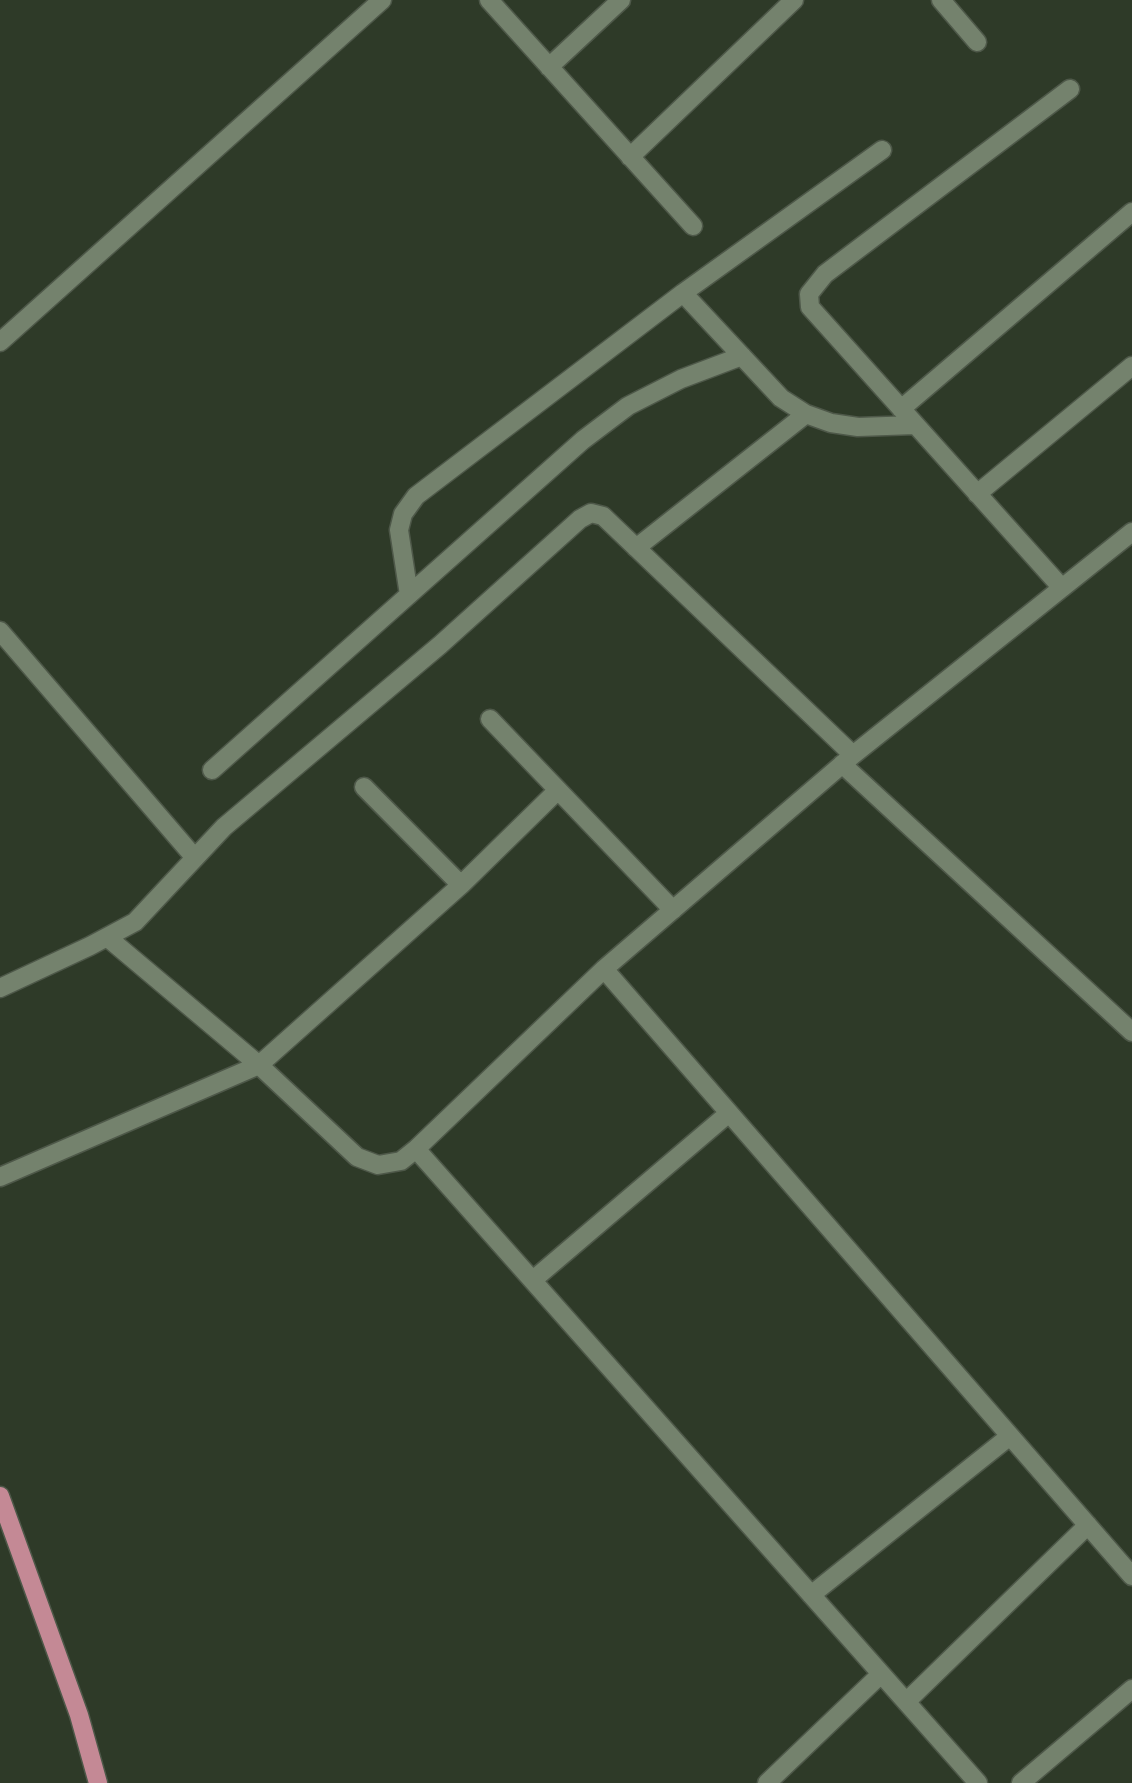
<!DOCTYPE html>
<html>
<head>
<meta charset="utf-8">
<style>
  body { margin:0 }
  canvas { display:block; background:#2e3a28 }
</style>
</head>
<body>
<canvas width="1132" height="1783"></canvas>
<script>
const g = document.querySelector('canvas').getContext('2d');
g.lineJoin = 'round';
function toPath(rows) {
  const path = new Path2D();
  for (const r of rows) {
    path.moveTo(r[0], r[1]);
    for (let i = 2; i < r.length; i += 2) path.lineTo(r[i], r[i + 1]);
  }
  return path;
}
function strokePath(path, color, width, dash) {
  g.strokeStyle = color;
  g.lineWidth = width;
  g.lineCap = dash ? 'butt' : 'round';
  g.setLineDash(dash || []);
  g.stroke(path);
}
const minor = toPath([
  [489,0,693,226],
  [941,0,977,42],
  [549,67,621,0],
  [630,157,794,0],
  [683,293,781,398,806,414,831,423,858,427,915,425],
  [0,342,382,0],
  [901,409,1132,212],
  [977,494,1132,366],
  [636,548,806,414],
  [1062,588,810,307,809,294,825,274,1070,89],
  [409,595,399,530,403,514,416,496,683,293,882,150],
  [0,631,195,858],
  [490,719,673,910],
  [842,764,1132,1032],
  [212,770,583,440,628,406,681,379,742,356],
  [364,787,461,885],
  [107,937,259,1065,357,1157,378,1165,401,1161,416,1149,604,969,853,755,1132,532],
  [604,969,1132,1576],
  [0,988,90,946,135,922,224,827,440,645,580,519,591,513,603,516,853,755],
  [416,1149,978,1783],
  [0,1177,259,1065,461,885,558,790],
  [533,1280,729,1113],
  [811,1595,1010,1436],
  [906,1702,1088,1525],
  [767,1783,881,1674],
  [1021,1783,1132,1689]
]);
const major = toPath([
  [0,1496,79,1715,98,1783]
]);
strokePath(minor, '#4e5849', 21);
strokePath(major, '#4e5849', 21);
strokePath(minor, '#74826d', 18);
strokePath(major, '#c48995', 18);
</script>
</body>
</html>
